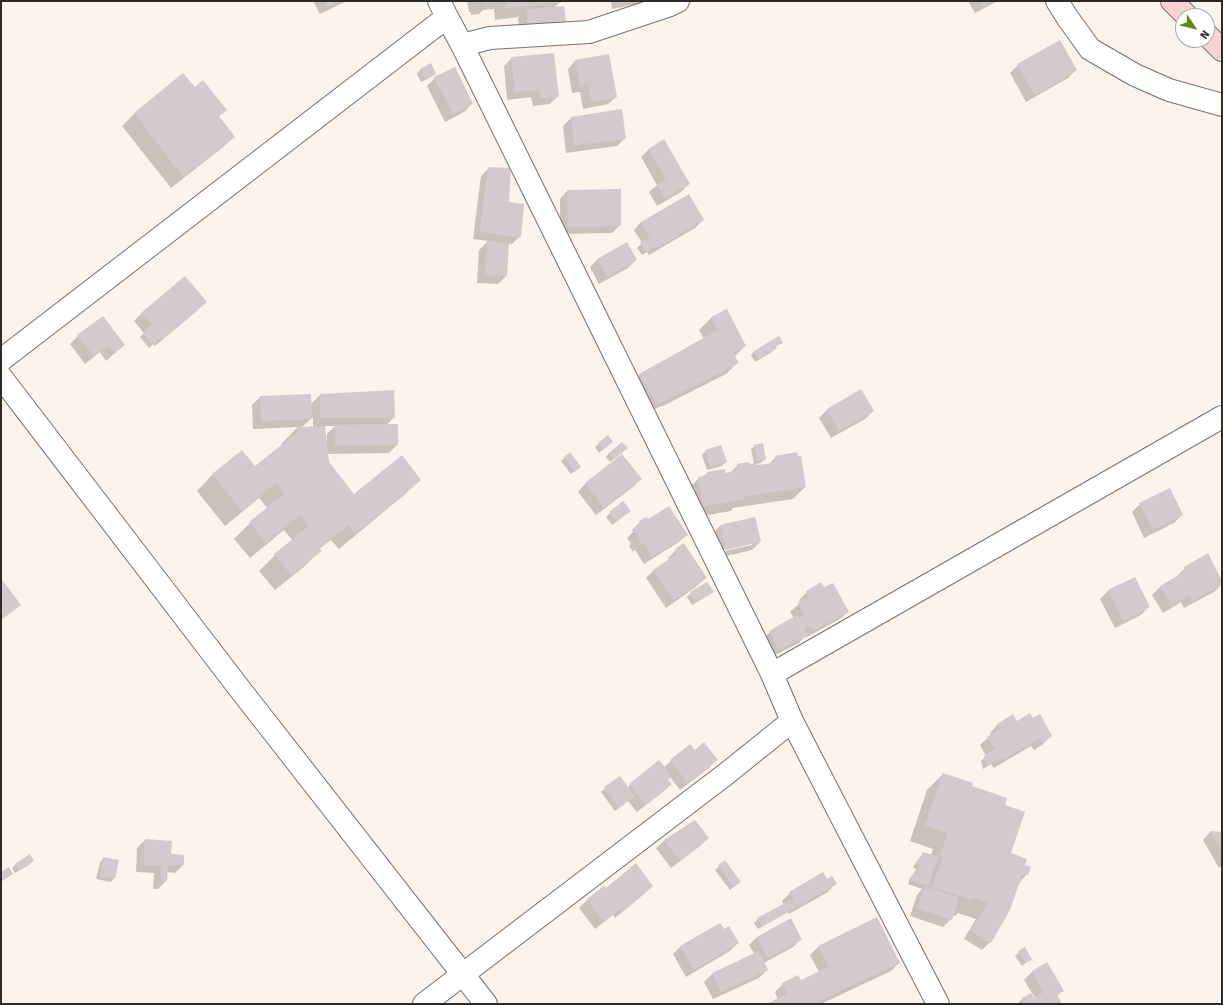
<!DOCTYPE html>
<html>
<head>
<meta charset="utf-8">
<style>
  body { margin:0 }
  #map { position:relative; width:1223px; height:1005px; overflow:hidden; background:#fcf3ec; font-family:"Fira Sans",sans-serif }
  canvas { display:block }
  .frame { position:absolute; inset:0; border:2px solid #2e2a28; pointer-events:none }
  .north { position:absolute; left:1175px; top:8px; width:40px; height:40px; box-sizing:border-box; background:#fff; border:1px solid #abaaa9; border-radius:50%; rotate:125deg; font-size:11px; font-weight:700; line-height:16px; text-align:center; color:#2e2a28 }
  .north::after { content:''; display:block; margin:auto; width:14px; height:18px; background:#62880f; clip-path:polygon(50% 0,100% 100%,50% 72%,0 100%) }
</style>
</head>
<body>
<div id="map">
<canvas width="1223" height="1005"></canvas>
<div class="frame"></div>
<div class="north">N</div>
</div>
<script>
const g = document.querySelector('canvas').getContext('2d');
g.lineJoin = 'round';
function fill(path, color) {
  g.fillStyle = color;
  g.fill(path, 'evenodd');
}
function toPath(rows) {
  const path = new Path2D();
  for (const r of rows) {
    path.moveTo(r[0], r[1]);
    for (let i = 2; i < r.length; i += 2) path.lineTo(r[i], r[i + 1]);
  }
  return path;
}
function strokePath(path, color, width, dash) {
  g.strokeStyle = color;
  g.lineWidth = width;
  g.lineCap = dash ? 'butt' : 'round';
  g.setLineDash(dash || []);
  g.stroke(path);
}
fill(toPath([
  [313,1,347,1,320,14],
  [467,1,560,1,560,2,520,40,518,17,495,20,494,9,483,10,479,14,471,15,471,12,469,12],
  [611,1,642,1,638,4,612,9],
  [968,1,998,1,975,13],
  [512,58,558,96,550,104,533,106,531,97,507,100,504,66],
  [575,61,616,97,608,104,583,109,580,92,572,93,568,69],
  [431,65,435,74,431,77,421,82,417,74,420,70],
  [1018,65,1076,70,1068,78,1026,102,1010,73],
  [182,74,195,88,225,110,218,117,234,137,222,148,171,188,122,126,134,114],
  [435,78,472,104,464,112,445,122,427,86],
  [571,118,625,138,617,146,566,153,563,126],
  [649,149,689,184,681,192,657,206,649,192,657,185,641,157],
  [489,168,508,203,520,236,512,244,508,244,506,276,498,284,477,283,479,250,488,241,473,239,481,176],
  [567,191,620,225,612,233,560,234,560,199],
  [703,220,695,228,649,255,647,252,642,255,637,248,642,243,634,230,641,222],
  [598,259,636,260,628,268,599,284,590,267],
  [198,310,155,346,153,344,149,348,140,337,144,333,134,321,142,313],
  [726,310,745,346,734,357,737,363,726,374,661,407,661,406,649,412,632,382,640,374,704,339,699,330,711,318],
  [78,336,124,345,106,361,100,352,85,364,70,344],
  [782,342,775,347,772,352,755,362,751,355,754,351],
  [861,390,873,411,865,419,831,438,819,418,827,410],
  [320,395,394,417,387,425,397,445,389,453,327,454,328,463,354,495,420,480,404,495,339,549,331,540,319,549,320,550,305,566,275,590,259,571,275,555,293,541,284,530,250,558,234,539,250,523,268,509,259,498,225,526,197,491,212,475,241,452,255,468,282,445,281,444,298,427,253,429,252,405,260,397,310,405],
  [313,417,313,428,301,428],
  [324,426,335,426,327,434,327,443,326,443],
  [607,437,608,445,599,453,595,447],
  [755,446,765,459,761,463,756,464,757,467,768,465,776,457,805,487,793,499,733,508,731,511,691,518,687,490,699,478,703,477,707,473,724,474,729,474,738,465,754,464,751,449],
  [706,451,726,462,722,466,707,470,702,455],
  [623,452,610,462,606,457,609,453],
  [570,454,576,470,571,474,561,461],
  [622,455,641,479,633,487,596,515,578,492,585,484],
  [1140,504,1182,515,1174,523,1144,538,1132,512],
  [610,513,626,514,612,525,606,517],
  [754,518,760,542,752,550,718,558,712,534,720,526],
  [752,543,752,545,721,552,720,550],
  [648,521,687,534,679,542,644,564,635,550,633,552,629,546,631,544,627,538,633,532,632,530,640,522],
  [676,550,705,578,697,586,666,608,646,578,654,570,669,560,668,558],
  [1185,568,1222,584,1214,592,1184,608,1181,602,1163,613,1152,595,1160,587,1177,577,1177,576],
  [1134,578,1148,607,1141,615,1115,628,1100,599,1108,591],
  [712,592,709,595,692,605,687,597,691,593],
  [807,592,848,612,840,619,805,638,804,637,799,643,771,657,762,640,770,632,794,618,790,612,800,603,799,600],
  [1012,716,1016,722,1032,719,1051,736,1043,744,1034,750,1031,746,994,768,991,764,983,769,981,761,986,756,980,745,991,735,990,733,997,725],
  [694,751,716,760,709,768,680,790,670,777,667,780,671,784,663,792,637,812,628,801,615,811,601,792,619,777,627,788,659,761,664,767,671,761],
  [943,774,971,787,1003,806,1010,854,1024,866,1027,874,1019,883,990,942,982,950,964,939,976,919,958,913,955,916,953,915,951,919,943,927,910,916,917,895,922,889,908,884,910,878,914,874,916,869,913,868,915,864,923,853,931,855,933,849,910,841,927,790],
  [694,821,708,838,700,846,671,868,656,848,664,841],
  [1210,832,1222,833,1222,866,1219,868,1203,840],
  [145,840,170,855,183,865,175,873,166,872,166,881,158,889,153,889,154,873,136,872,137,848],
  [104,858,114,878,111,882,96,879,100,862],
  [33,861,29,865,15,873,12,868,15,865],
  [724,862,736,885,730,890,715,870],
  [826,880,835,884,828,892,789,914,788,912,758,929,754,923,758,919,784,905,782,901,790,893],
  [652,886,644,894,615,918,613,915,595,929,579,908,587,900,604,887,606,889],
  [877,918,899,963,891,971,821,1004,768,1004,778,1000,775,992,783,984,801,981,819,972,810,955,818,947],
  [723,930,738,943,730,951,686,977,673,954,681,946],
  [757,937,801,939,793,947,764,963,767,970,759,978,713,999,704,982,712,974,755,955,749,945],
  [1019,952,1031,959,1022,966,1015,956],
  [1047,963,1062,991,1057,996,1061,1004,1017,1004,1022,999,1030,994,1033,999,1035,998,1024,980,1032,972]
]), '#0003');
fill(toPath([
  [325,1,341,1,328,7],
  [483,1,492,1,492,3,483,4],
  [506,1,561,1,561,3,506,8],
  [980,1,992,1,983,6],
  [564,6,567,28,528,32,526,10],
  [1060,40,1077,70,1035,95,1017,64],
  [554,53,559,97,540,98,539,90,515,92,511,57],
  [609,54,617,97,591,102,588,84,580,86,575,60],
  [431,63,436,74,425,79,420,69],
  [455,67,473,104,453,114,434,77],
  [183,73,195,87,203,80,227,110,219,116,235,137,183,177,134,113],
  [622,109,626,139,574,145,571,117],
  [664,139,690,184,665,198,657,184,666,179,648,149],
  [488,167,511,168,509,202,524,204,521,237,480,232],
  [621,189,621,226,568,227,567,190],
  [689,194,704,220,657,248,656,246,646,252,640,243,650,237,641,222],
  [487,241,509,243,507,276,485,275],
  [627,242,637,260,607,277,597,259],
  [185,276,207,302,163,339,162,337,153,345,143,333,152,325,141,313],
  [727,309,746,346,733,353,739,363,657,405,639,374,718,330,711,317],
  [103,316,125,345,115,353,108,345,94,356,77,335],
  [779,336,783,343,776,346,777,348,759,359,754,351],
  [861,389,874,411,839,431,827,409],
  [394,390,395,418,320,418,320,394],
  [311,394,312,419,261,421,260,396],
  [398,424,398,445,335,446,335,425],
  [325,426,329,462,354,494,402,455,421,480,355,534,348,525,319,548,322,551,291,575,274,554,309,526,300,515,266,543,249,522,284,494,276,483,242,511,212,474,242,450,255,466,299,431,296,427],
  [608,435,613,442,603,450,598,443],
  [622,442,628,448,614,459,609,453],
  [763,443,766,460,757,461,754,445],
  [721,445,727,462,710,467,705,450],
  [570,452,581,467,575,472,564,457],
  [797,452,798,456,801,456,806,487,743,497,744,499,703,506,698,477,708,475,707,472,725,469,725,473,736,471,736,469,738,469,737,464,749,462,750,464,757,463,757,465,775,463,774,461,776,461,775,456],
  [622,454,642,479,604,508,585,483],
  [1170,488,1183,515,1153,530,1139,503],
  [623,501,631,511,616,522,609,512],
  [669,506,688,535,652,557,644,543,641,545,637,538,639,536,634,529,641,525,639,521,646,517,648,519],
  [755,517,761,542,726,550,720,525],
  [684,543,707,578,674,600,653,570,678,553,675,549],
  [1208,553,1222,581,1222,585,1192,601,1189,595,1172,605,1160,586,1186,571,1184,567],
  [1135,577,1150,607,1123,621,1108,590],
  [3,581,21,605,1,620,1,583],
  [707,582,714,592,696,602,690,592],
  [821,582,824,587,833,583,849,612,813,631,810,625,804,628,808,635,779,650,769,631,797,615,799,618,804,615,798,603,809,597,806,591],
  [1030,713,1033,718,1040,714,1052,736,1042,743,1040,738,1002,761,1001,758,987,766,984,756,995,749,987,737,1000,729,997,724,1013,714,1017,721],
  [704,742,718,760,688,783,670,760,690,744,695,750],
  [659,760,672,776,668,780,672,784,646,805,629,784],
  [943,773,973,783,972,786,1007,798,1005,805,1025,812,1011,853,1027,859,1025,865,1031,867,1028,875,1023,873,1010,910,991,943,971,931,988,902,973,897,972,900,932,887,943,856,940,857,948,833,925,825],
  [620,776,635,796,619,808,604,787],
  [695,820,709,838,680,861,664,840],
  [1210,831,1222,832,1222,852],
  [145,839,172,841,171,854,184,855,184,865,168,865,167,881,161,881,161,865,144,865],
  [923,852,938,857,928,886,911,880,913,873,916,874,919,866,916,865,918,859,921,859],
  [30,854,34,861,19,870,15,864],
  [103,857,119,860,115,879,100,876],
  [725,860,741,882,734,887,718,865],
  [636,863,653,886,623,911,621,908,604,922,587,899,604,886,606,888],
  [9,867,13,874,1,882,1,872],
  [823,872,827,879,832,876,837,884,797,907,789,892],
  [925,886,959,898,952,920,917,908],
  [791,900,796,907,762,926,757,918],
  [877,917,900,963,840,991,814,1004,766,1004,787,994,782,983,798,975,801,980,828,967,818,946],
  [791,918,802,940,768,958,757,937],
  [720,923,724,929,729,926,739,943,694,970,680,946],
  [1025,947,1032,960,1026,963,1018,951],
  [759,951,768,970,721,992,712,973],
  [1047,962,1064,991,1057,995,1062,1004,1020,1004,1024,1002,1022,998,1031,993,1034,998,1044,992,1032,971]
]), '#d4c9cc');
const street = toPath([
  [439,1,447,17,462,45,772,674,792,721,938,1004],
  [1057,1,1067,17,1090,49,1135,75,1169,90,1222,105],
  [462,45,490,38,589,32,670,5,678,1],
  [1,360,447,17],
  [1,377,239,688,486,1004],
  [772,674,1222,417],
  [424,1004,726,774,792,721]
]);
const secondary = toPath([
  [1172,1,1187,16],
  [1207,35,1222,50]
]);
strokePath(street, '#79706b', 24);
strokePath(secondary, '#79706b', 24);
strokePath(street, '#fff', 22);
strokePath(secondary, '#f9d3cf', 22);
</script>
</body>
</html>
